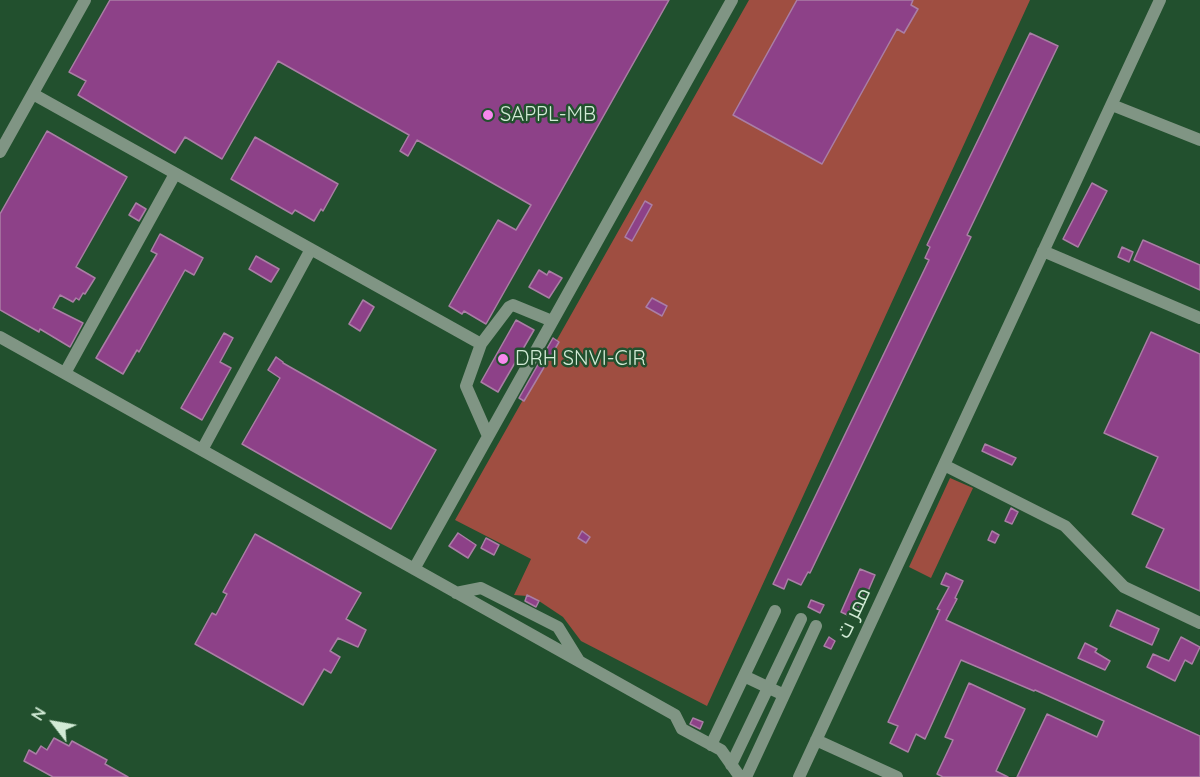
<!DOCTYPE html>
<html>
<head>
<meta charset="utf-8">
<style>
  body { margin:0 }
  #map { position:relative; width:1200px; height:777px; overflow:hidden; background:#22502e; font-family:Quicksand,sans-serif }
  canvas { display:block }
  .north { position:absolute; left:24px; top:693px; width:60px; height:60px; -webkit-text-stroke:4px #22502e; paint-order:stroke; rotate:301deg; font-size:16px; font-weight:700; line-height:24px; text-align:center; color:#d2ebd6 }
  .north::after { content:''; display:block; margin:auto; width:21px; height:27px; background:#d2ebd6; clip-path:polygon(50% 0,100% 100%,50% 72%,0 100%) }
</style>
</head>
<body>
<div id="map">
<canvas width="1200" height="777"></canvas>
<div class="north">N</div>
</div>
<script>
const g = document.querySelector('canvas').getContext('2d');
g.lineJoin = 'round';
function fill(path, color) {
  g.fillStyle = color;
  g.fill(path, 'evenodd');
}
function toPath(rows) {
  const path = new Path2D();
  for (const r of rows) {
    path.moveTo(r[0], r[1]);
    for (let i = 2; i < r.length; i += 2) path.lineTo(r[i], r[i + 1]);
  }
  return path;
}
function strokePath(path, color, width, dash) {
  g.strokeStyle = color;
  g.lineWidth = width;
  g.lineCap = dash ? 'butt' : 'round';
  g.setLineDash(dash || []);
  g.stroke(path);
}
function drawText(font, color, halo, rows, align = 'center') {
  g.font = font + ' Quicksand,Cairo,sans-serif';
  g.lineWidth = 5;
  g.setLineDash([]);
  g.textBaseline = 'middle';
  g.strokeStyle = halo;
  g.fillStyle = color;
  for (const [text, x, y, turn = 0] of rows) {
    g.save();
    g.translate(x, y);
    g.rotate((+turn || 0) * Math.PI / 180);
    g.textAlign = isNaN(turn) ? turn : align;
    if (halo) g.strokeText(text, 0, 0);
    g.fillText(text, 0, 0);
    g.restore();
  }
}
fill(toPath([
  [749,0,1030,0,707,706,581,641,563,617,539,601,527,596,514,595,531,559,455,520],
  [950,478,973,488,931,578,909,567]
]), '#9f4e41');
const building = toPath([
  [110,0,669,0,486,324,464,311,462,314,449,306,498,220,516,230,531,205,417,140,408,156,400,151,409,135,278,61,222,159,185,137,175,153,78,95,86,81,69,72,110,0],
  [797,0,913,0,911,5,918,9,904,33,897,29,822,164,733,115,797,0],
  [1030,33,1058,46,967,235,971,237,810,573,808,572,801,585,788,579,784,589,773,584,929,260,925,258,930,247,927,245,1030,33],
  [47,131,127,177,76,267,95,278,85,294,83,293,79,300,76,298,73,302,60,295,53,308,83,323,70,347,40,329,39,332,0,310,0,214,47,131],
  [255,137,338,184,323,211,321,209,314,221,295,210,292,214,231,179,255,137],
  [1092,183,1107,191,1078,247,1063,239,1092,183],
  [645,201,652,205,632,241,625,237,645,201],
  [136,203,146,209,139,221,129,215,136,203],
  [160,234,203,258,194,275,185,270,139,352,137,350,123,374,96,358,157,254,151,251,160,234],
  [1143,240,1200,265,1200,290,1134,260,1143,240],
  [1122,247,1133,252,1129,262,1118,257,1122,247],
  [256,256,279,269,271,282,249,269,256,256],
  [539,270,547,275,549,271,562,278,549,298,529,287,539,270],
  [652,298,667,306,662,316,646,307,652,298],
  [363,300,374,307,360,331,349,324,363,300],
  [516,320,534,330,498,392,481,382,516,320],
  [1151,332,1200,354,1200,591,1146,567,1164,529,1132,514,1158,457,1104,433,1151,332],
  [224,333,233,338,220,362,231,368,202,420,181,408,224,333],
  [553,338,559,342,524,401,519,398,553,338],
  [276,357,283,362,283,363,436,450,391,529,242,444,280,378,268,370,276,357],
  [985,444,1016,458,1012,465,982,451,985,444],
  [1011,508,1018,512,1012,524,1005,521,1011,508],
  [582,531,590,537,586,543,578,538,582,531],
  [992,531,999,535,995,543,988,540,992,531],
  [458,533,476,545,468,558,449,546,458,533],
  [255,534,361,593,346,619,366,630,358,647,338,638,330,651,340,657,331,673,324,669,303,705,195,644,212,613,216,615,227,594,223,592,255,534],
  [486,538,499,545,494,555,481,548,486,538],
  [860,569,875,575,856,619,841,612,860,569],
  [946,573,963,581,955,598,957,599,946,620,1200,736,1200,777,1017,777,1047,714,1097,737,1104,721,1035,690,1034,691,961,660,925,739,916,734,908,752,890,743,898,726,888,722,940,610,937,609,949,587,941,584,946,573],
  [527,595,539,601,536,607,525,601,527,595],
  [811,600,824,605,820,613,808,607,811,600],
  [1117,610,1159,629,1152,645,1110,626,1117,610],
  [829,637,835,641,831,649,824,646,829,637],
  [1181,637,1200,647,1192,664,1185,660,1175,681,1147,667,1153,654,1169,661,1181,637],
  [1085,643,1097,649,1095,652,1110,661,1105,670,1078,658,1085,643],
  [969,683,1025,709,996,771,1008,777,943,777,937,774,953,740,945,737,969,683],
  [693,718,703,722,700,729,690,724,693,718],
  [54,738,69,746,72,741,107,760,105,764,128,777,53,777,24,761,29,750,36,754,41,746,47,750,54,738]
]);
fill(building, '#8d4188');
strokePath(building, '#aa7ea5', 1.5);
strokePath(toPath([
  [33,94,481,344,466,386,488,436],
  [1112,105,1200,140],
  [0,152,85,0],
  [1043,251,1200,318],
  [0,337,675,715,682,729,721,750,740,777],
  [481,344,509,307,513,305,552,321],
  [65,373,175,174],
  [202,450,311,249],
  [944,465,1065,526,1124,587,1200,623],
  [414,569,732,0],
  [456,593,481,588,558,627,579,661],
  [744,676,784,695],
  [816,740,897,777],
  [711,745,775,611],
  [731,765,801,619],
  [746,777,816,626],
  [799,777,1160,0]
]), '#809584', 12);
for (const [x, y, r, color] of [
  [488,115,6,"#f688ed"],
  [503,359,6,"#f688ed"]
]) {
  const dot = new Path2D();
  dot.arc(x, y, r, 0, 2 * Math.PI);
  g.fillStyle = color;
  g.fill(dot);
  strokePath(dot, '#22502e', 2);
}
drawText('20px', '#d2ebd6', '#22502e', [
  ["SAPPL-MB",500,115],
  ["DRH SNVI-CIR",515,359]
], 'left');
drawText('20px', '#d2ebd6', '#22502e', [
  ["ممر ت",854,613,-65]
]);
</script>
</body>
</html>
